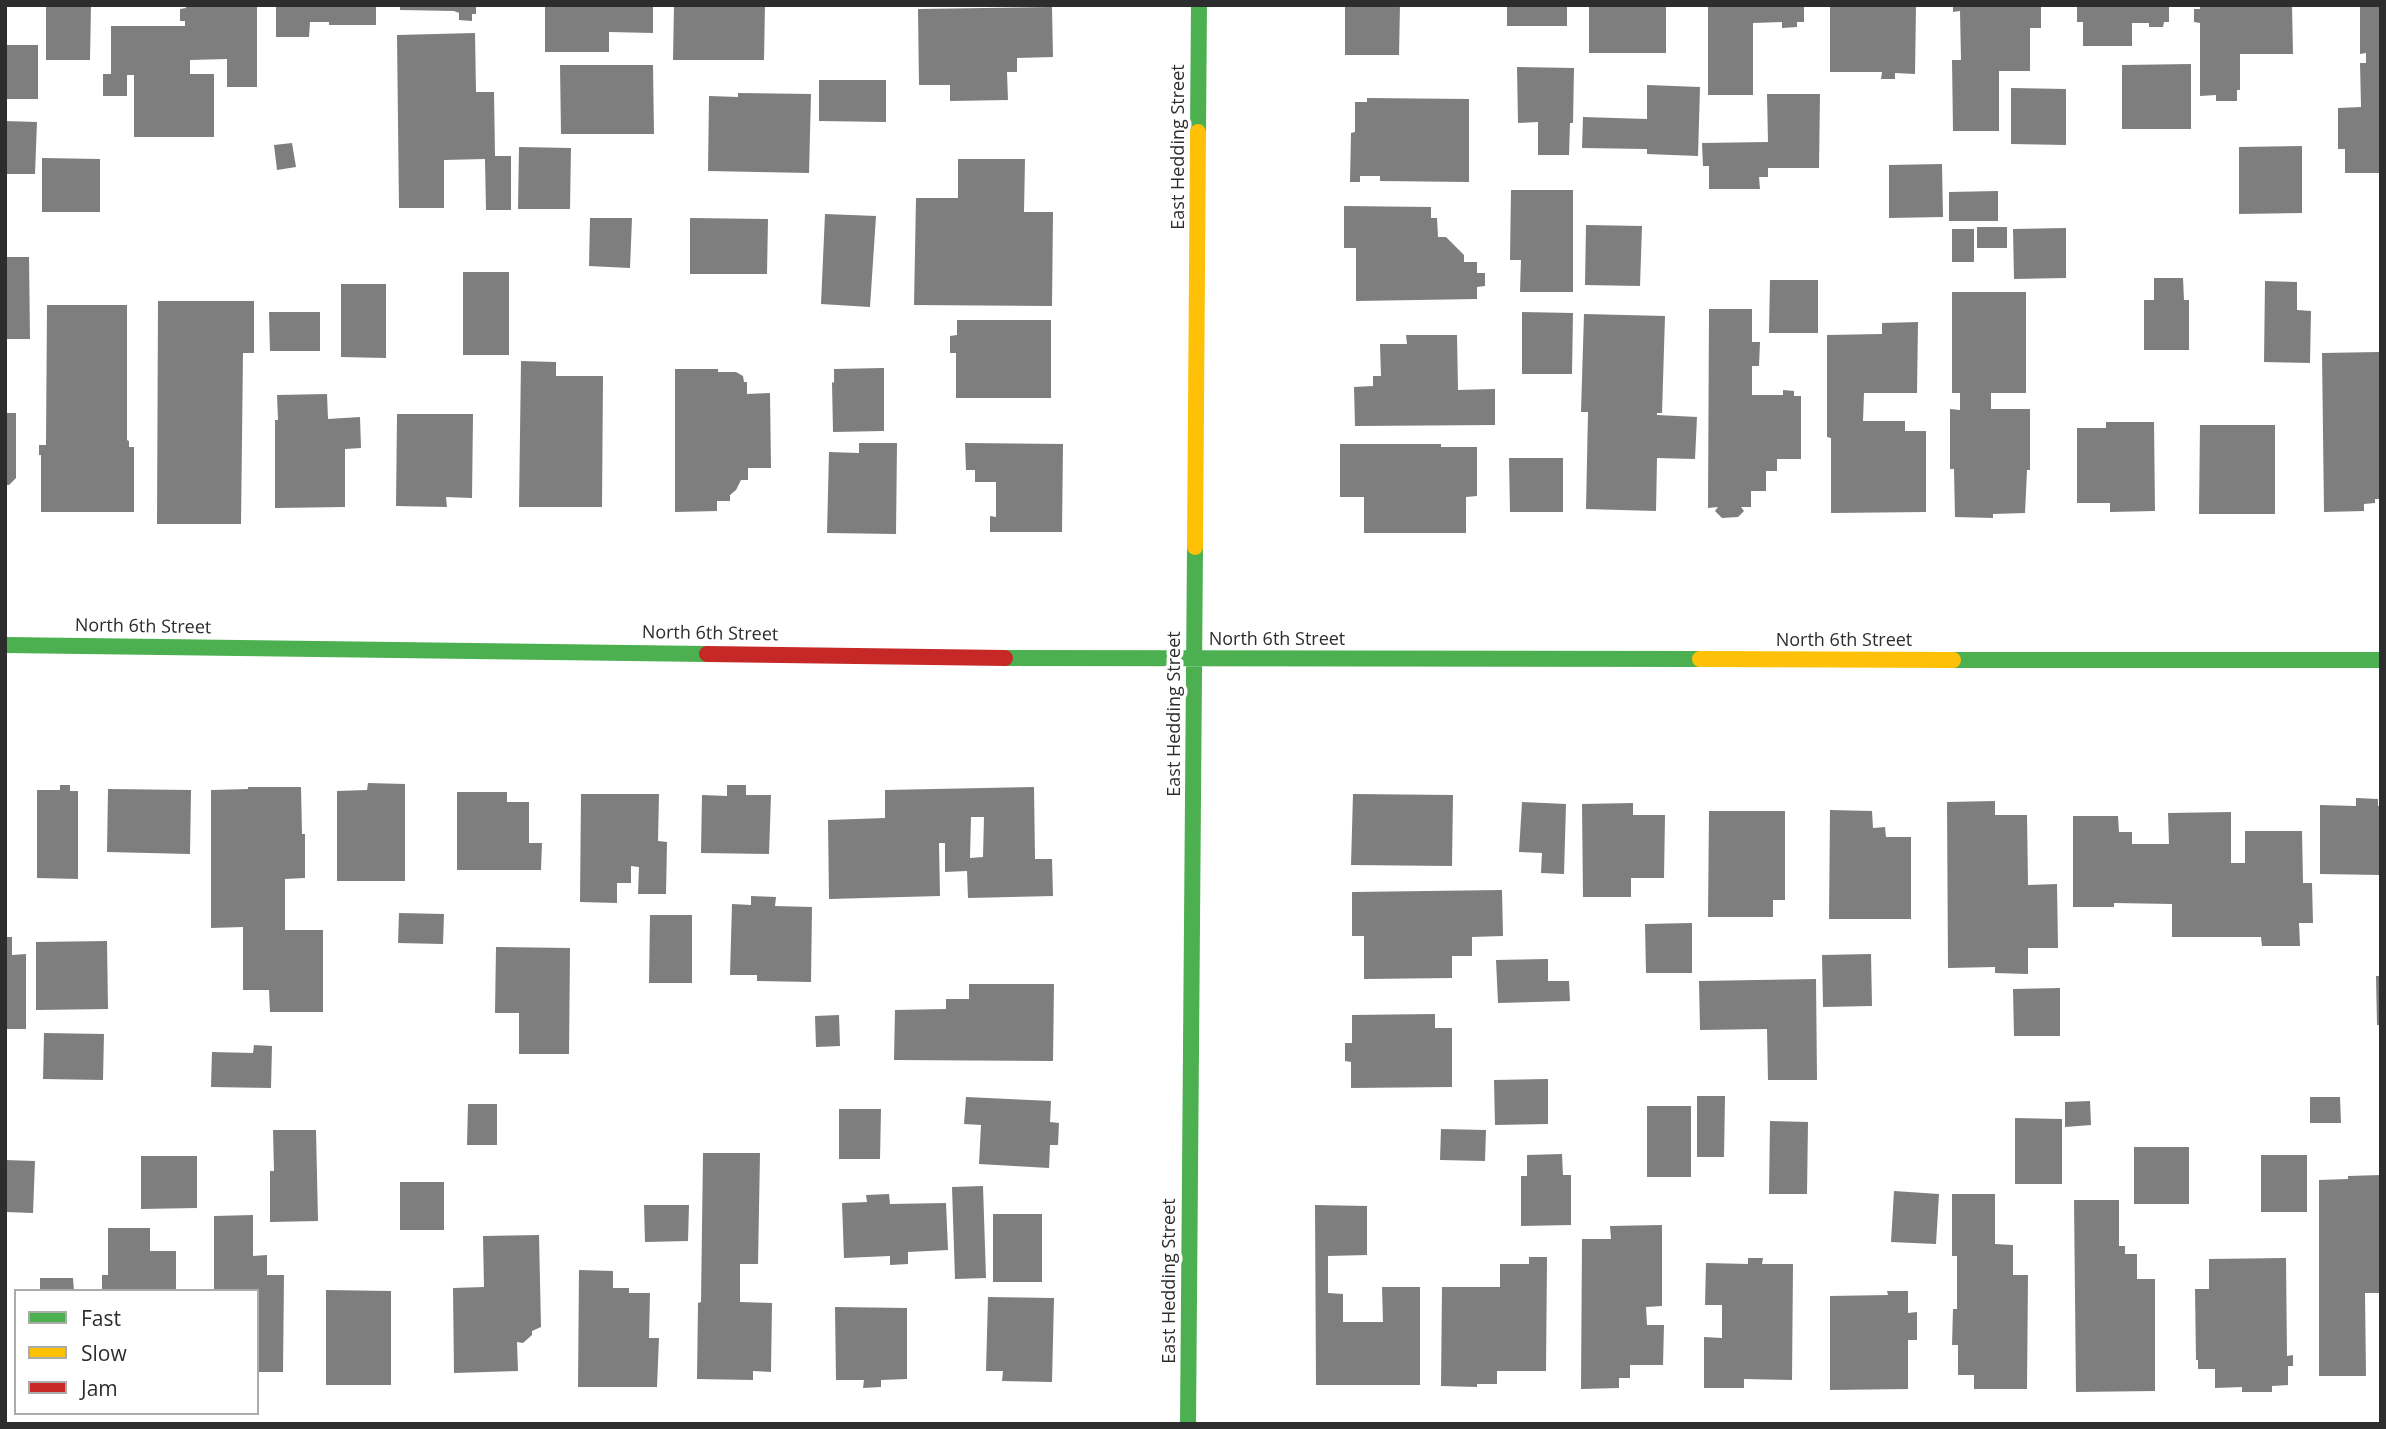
<!DOCTYPE html>
<html>
<head>
<meta charset="utf-8">
<style>
  body { margin:0 }
  #map { position:relative; width:2386px; height:1429px; overflow:hidden; background:#fff; font-family:"Open Sans",sans-serif }
  canvas { display:block }
  .frame { position:absolute; inset:0; border:7px solid #2d2d2d; pointer-events:none }
  .legend { position:absolute; left:14px; top:1289px; width:245px; height:126px; box-sizing:border-box; background:#fff; border:2px solid #ababab; margin:0; padding:9px 12px; list-style:none; font-size:21px; color:#2d2d2d }
  .legend li { display:flex; align-items:center; gap:14px; height:35px }
  .legend b { width:35px; border:2px solid #ababab }
</style>
</head>
<body>
<div id="map">
<canvas width="2386" height="1429"></canvas>
<div class="frame"></div>
<ul class="legend">
<li><b style="height:9px;background:#4caf50"></b>Fast</li>
<li><b style="height:9px;background:#ffc107"></b>Slow</li>
<li><b style="height:9px;background:#c62828"></b>Jam</li>
</ul>
</div>
<script>
const g = document.querySelector('canvas').getContext('2d');
g.lineJoin = 'round';
function fill(path, color) {
  g.fillStyle = color;
  g.fill(path, 'evenodd');
}
function toPath(rows) {
  const path = new Path2D();
  for (const r of rows) {
    path.moveTo(r[0], r[1]);
    for (let i = 2; i < r.length; i += 2) path.lineTo(r[i], r[i + 1]);
  }
  return path;
}
function strokePath(path, color, width, dash) {
  g.strokeStyle = color;
  g.lineWidth = width;
  g.lineCap = dash ? 'butt' : 'round';
  g.setLineDash(dash || []);
  g.stroke(path);
}
function drawText(font, color, halo, rows, align = 'center') {
  g.font = font + ' "Open Sans",sans-serif';
  g.lineWidth = 7;
  g.setLineDash([]);
  g.textBaseline = 'middle';
  g.strokeStyle = halo;
  g.fillStyle = color;
  for (const [text, x, y, turn = 0] of rows) {
    g.save();
    g.translate(x, y);
    g.rotate((+turn || 0) * Math.PI / 180);
    g.textAlign = isNaN(turn) ? turn : align;
    if (halo) g.strokeText(text, 0, 0);
    g.fillText(text, 0, 0);
    g.restore();
  }
}
fill(toPath([
  [46,5,91,5,90,60,46,60],
  [186,5,257,5,257,87,227,87,227,59,190,60,190,74,214,74,214,137,134,137,134,75,127,75,127,96,103,96,103,74,111,74,111,26,185,26,185,21,180,21,180,9,186,8],
  [276,5,376,5,376,25,329,25,329,22,310,22,309,37,276,37],
  [400,5,476,5,476,14,472,14,472,21,459,20,459,13,454,11,400,10],
  [545,5,653,5,653,33,609,32,609,52,545,52],
  [674,5,765,5,764,60,673,60],
  [1345,5,1400,5,1399,55,1345,55],
  [1507,5,1567,5,1567,26,1507,26],
  [1589,5,1666,5,1666,53,1589,53],
  [1708,5,1804,5,1804,22,1797,22,1797,27,1782,28,1782,22,1753,23,1753,95,1708,95],
  [1830,5,1916,5,1915,74,1895,73,1895,79,1881,79,1882,72,1830,72],
  [1953,5,2041,5,2041,28,2030,28,2030,71,1999,71,1999,131,1953,131,1952,60,1961,60,1960,11,1953,12],
  [2077,5,2169,5,2169,22,2164,22,2163,27,2149,27,2149,23,2132,23,2132,46,2083,46,2083,22,2077,22],
  [2200,5,2292,5,2293,54,2240,54,2240,90,2237,90,2237,101,2216,101,2216,95,2200,96,2200,23,2194,22,2194,9,2200,9],
  [2360,5,2381,5,2381,173,2345,173,2345,149,2338,149,2338,108,2361,107,2360,63,2366,63,2366,53,2360,54],
  [1052,7,1053,57,1017,58,1017,72,1007,72,1008,100,950,101,950,85,919,85,918,9],
  [475,33,476,92,494,92,495,156,511,156,511,210,486,210,485,159,444,160,444,208,399,208,397,35],
  [5,45,38,45,38,99,5,99],
  [2191,64,2191,129,2122,129,2122,65],
  [560,65,653,65,654,134,561,134],
  [1517,67,1574,68,1573,123,1570,123,1569,155,1538,155,1538,122,1518,123],
  [819,80,886,80,886,122,819,121],
  [1647,85,1700,87,1698,156,1647,154,1647,149,1582,148,1583,117,1647,119],
  [2011,88,2066,89,2066,145,2011,144],
  [738,93,811,94,809,173,708,171,709,96,738,97],
  [1767,94,1820,94,1819,168,1768,168,1768,177,1759,177,1760,189,1709,189,1709,166,1703,166,1702,143,1768,142],
  [1367,98,1469,99,1469,182,1380,181,1380,176,1360,176,1360,182,1350,182,1351,133,1355,132,1355,102,1367,102],
  [5,121,37,122,35,174,5,174],
  [292,143,296,167,277,170,274,145],
  [2302,146,2302,213,2239,214,2239,147],
  [519,147,571,148,570,209,518,209],
  [42,158,100,159,100,212,42,212],
  [958,159,1025,159,1024,212,1053,212,1052,306,914,305,916,198,958,198],
  [1942,164,1943,217,1889,218,1889,165],
  [1511,190,1573,190,1573,292,1520,292,1521,260,1510,260],
  [1998,191,1998,221,1949,221,1949,192],
  [1344,206,1431,207,1431,218,1437,218,1438,237,1446,237,1464,255,1464,262,1477,262,1477,273,1485,273,1485,286,1477,287,1477,299,1356,301,1356,248,1344,248],
  [825,214,876,216,870,307,821,304],
  [590,218,632,218,630,268,589,266],
  [690,218,768,219,767,274,690,274],
  [1586,225,1642,226,1640,286,1585,285],
  [1977,227,2007,227,2007,248,1977,248],
  [2066,228,2066,278,2014,279,2013,229],
  [1952,229,1974,229,1974,262,1952,262],
  [5,257,29,257,30,339,5,339],
  [463,272,509,272,509,355,463,355],
  [2154,278,2183,278,2184,300,2189,300,2189,350,2144,350,2144,300,2154,300],
  [1770,280,1818,280,1818,333,1769,333],
  [2265,281,2297,282,2297,310,2311,311,2310,363,2264,362],
  [341,284,386,284,386,358,341,357],
  [1952,292,2026,292,2026,393,1991,393,1991,409,2030,409,2030,470,2027,470,2025,513,1993,514,1993,518,1955,517,1954,469,1950,469,1950,409,1960,410,1960,393,1952,393],
  [158,301,254,301,254,353,243,353,241,524,157,524],
  [47,305,127,305,127,440,129,441,129,447,134,447,134,512,41,512,41,455,39,455,39,445,46,445],
  [1709,309,1752,309,1752,342,1760,342,1759,366,1752,366,1752,395,1783,395,1783,390,1794,391,1794,396,1801,396,1801,459,1777,459,1777,471,1766,471,1766,491,1751,491,1751,507,1741,507,1744,511,1738,517,1722,518,1715,511,1718,507,1708,508],
  [269,312,320,312,320,351,270,351],
  [1522,312,1573,313,1572,374,1522,374],
  [1584,314,1665,316,1662,413,1657,413,1657,415,1697,417,1695,459,1657,458,1656,511,1586,509,1588,412,1581,412],
  [957,320,1051,320,1051,398,956,398,956,353,950,353,950,336,957,335],
  [1918,322,1917,393,1864,393,1863,421,1905,421,1905,431,1926,431,1926,512,1831,513,1831,438,1827,437,1827,335,1882,334,1882,323],
  [1406,335,1457,335,1458,390,1495,389,1495,425,1355,426,1354,387,1373,386,1373,376,1381,376,1380,344,1407,344],
  [2379,352,2381,499,2375,499,2375,503,2364,504,2364,511,2324,512,2322,353],
  [521,361,556,362,556,376,603,376,602,507,519,507],
  [884,368,884,431,833,432,832,382,834,383,834,369],
  [675,369,718,369,718,372,736,372,743,376,744,382,747,382,747,394,770,393,771,468,748,468,748,480,741,480,736,490,730,495,730,501,717,501,717,511,675,512],
  [327,394,328,419,360,417,361,448,345,449,345,507,275,508,275,420,278,420,277,395],
  [5,413,16,413,16,478,9,485,5,485],
  [397,414,473,414,472,498,446,497,447,507,396,506],
  [2106,422,2154,422,2155,511,2110,512,2110,503,2077,503,2077,428,2106,428],
  [2200,425,2275,425,2275,514,2199,514],
  [859,443,897,443,896,534,827,533,829,452,859,453],
  [965,443,1063,444,1062,532,990,532,990,516,996,517,996,482,975,482,975,470,966,470],
  [1340,444,1441,444,1441,447,1477,447,1477,496,1466,497,1466,533,1364,533,1364,497,1340,497],
  [1509,458,1563,458,1563,512,1510,512],
  [368,783,405,784,405,881,337,881,337,791,367,790],
  [60,785,70,785,70,791,78,791,78,879,37,878,37,790,60,790],
  [727,785,746,785,746,795,771,795,769,854,701,853,702,795,727,796],
  [248,787,301,787,302,834,305,834,305,878,285,879,285,930,323,930,323,1012,270,1012,269,990,243,990,243,927,211,928,211,790,248,789],
  [1034,787,1035,859,1052,859,1053,896,968,898,967,871,945,872,945,843,939,843,940,896,829,899,828,820,885,818,885,790],
  [971,817,984,817,983,857,970,858],
  [108,789,191,790,190,854,107,852],
  [457,792,507,792,507,802,529,802,529,843,542,843,541,870,457,870],
  [581,794,659,794,658,841,667,842,666,894,638,894,639,867,631,866,631,883,617,883,617,903,580,902],
  [1353,794,1453,795,1452,866,1351,865],
  [2356,798,2378,799,2378,806,2381,806,2381,875,2320,874,2320,805,2356,806],
  [1995,801,1995,815,2027,815,2028,885,2057,884,2058,948,2028,948,2028,974,1995,973,1995,967,1948,968,1947,802],
  [1522,802,1566,804,1564,874,1541,873,1542,853,1519,852],
  [1633,803,1633,815,1665,815,1664,878,1631,878,1631,897,1583,897,1582,804],
  [1830,810,1872,811,1873,828,1885,827,1886,837,1911,837,1911,919,1829,919],
  [1709,811,1785,811,1785,900,1773,900,1773,917,1708,917],
  [2231,812,2231,863,2245,863,2245,831,2302,831,2303,883,2312,883,2313,923,2299,923,2300,946,2262,946,2261,937,2172,937,2172,904,2114,903,2114,907,2073,907,2073,816,2118,816,2119,832,2132,832,2132,844,2169,844,2168,813],
  [1502,890,1503,936,1472,937,1472,956,1452,956,1452,978,1364,979,1364,936,1352,936,1352,892],
  [751,896,776,897,775,906,812,907,811,982,757,981,757,975,730,975,732,904,751,905],
  [399,913,444,914,443,944,398,943],
  [650,915,692,915,692,983,649,983],
  [1692,923,1692,973,1646,973,1645,924],
  [5,937,12,937,12,955,26,954,26,1029,5,1029],
  [107,941,108,1009,36,1010,36,942],
  [496,947,570,948,569,1054,519,1054,519,1013,495,1013],
  [1871,954,1872,1006,1823,1007,1822,955],
  [1548,959,1548,981,1569,981,1570,1001,1498,1003,1496,960],
  [2376,976,2381,976,2381,1025,2377,1025],
  [1816,979,1817,1080,1768,1080,1767,1029,1700,1030,1699,981],
  [969,984,1054,984,1053,1061,894,1060,895,1010,946,1009,946,999,969,999],
  [2060,988,2060,1036,2014,1036,2013,989],
  [1435,1014,1435,1028,1452,1028,1452,1087,1351,1088,1351,1062,1345,1061,1345,1043,1352,1043,1352,1015],
  [839,1015,840,1046,816,1047,815,1016],
  [44,1033,104,1034,103,1080,43,1079],
  [254,1045,272,1046,271,1088,211,1087,212,1052,253,1053],
  [1548,1079,1548,1124,1495,1125,1494,1080],
  [1697,1096,1725,1096,1724,1157,1697,1157],
  [966,1097,1051,1101,1050,1122,1059,1123,1058,1145,1050,1145,1049,1168,979,1164,981,1125,964,1124],
  [2310,1097,2340,1097,2341,1123,2310,1123],
  [2090,1101,2091,1125,2065,1127,2065,1102],
  [468,1104,497,1104,497,1145,467,1145],
  [1647,1106,1691,1106,1691,1177,1647,1177],
  [839,1109,881,1109,880,1159,839,1159],
  [2015,1118,2062,1119,2062,1184,2015,1184],
  [1770,1121,1808,1122,1807,1194,1769,1194],
  [1441,1129,1486,1130,1485,1161,1440,1160],
  [273,1130,316,1130,318,1221,270,1222,270,1171,274,1171],
  [2134,1147,2189,1147,2189,1204,2134,1204],
  [703,1153,760,1153,758,1264,740,1264,740,1302,772,1303,771,1372,753,1371,753,1380,697,1379,698,1303,701,1302],
  [1562,1154,1563,1175,1571,1175,1571,1225,1521,1226,1521,1176,1527,1176,1527,1155],
  [2261,1155,2307,1155,2307,1212,2261,1212],
  [141,1156,197,1156,197,1208,141,1209],
  [5,1160,35,1161,33,1213,5,1212],
  [2381,1175,2381,1293,2365,1293,2366,1376,2319,1376,2319,1180,2348,1179,2348,1176],
  [400,1182,444,1182,444,1230,400,1230],
  [983,1186,986,1278,955,1279,952,1187],
  [1894,1191,1939,1194,1936,1244,1891,1242],
  [889,1194,890,1204,946,1203,948,1250,908,1252,908,1264,890,1265,890,1256,844,1258,842,1203,867,1202,866,1195],
  [1952,1194,1995,1194,1995,1244,2013,1245,2013,1275,2028,1275,2027,1389,1974,1389,1974,1375,1958,1375,1958,1345,1952,1345,1953,1309,1957,1309,1957,1256,1952,1256],
  [2074,1200,2119,1200,2119,1246,2125,1246,2125,1254,2137,1254,2137,1279,2155,1279,2155,1391,2076,1392],
  [644,1205,689,1205,688,1241,645,1242],
  [1315,1205,1367,1206,1367,1255,1328,1256,1328,1293,1343,1294,1343,1322,1383,1322,1382,1287,1420,1287,1420,1385,1316,1385],
  [993,1214,1042,1214,1042,1282,993,1282],
  [253,1215,253,1256,267,1255,267,1275,284,1275,283,1372,257,1372,257,1291,214,1291,214,1216],
  [1662,1225,1662,1306,1646,1307,1647,1325,1664,1325,1663,1365,1630,1365,1630,1378,1619,1378,1619,1388,1581,1389,1582,1239,1611,1239,1610,1226],
  [108,1228,150,1228,150,1251,176,1251,176,1291,102,1291,102,1275,108,1275],
  [539,1235,541,1327,532,1331,532,1335,523,1343,517,1342,518,1371,454,1373,453,1288,484,1287,483,1236],
  [1529,1257,1547,1257,1546,1371,1497,1371,1497,1384,1477,1384,1477,1387,1441,1386,1442,1287,1500,1287,1500,1264,1529,1264],
  [1748,1258,1763,1258,1762,1264,1793,1264,1792,1380,1744,1379,1744,1388,1704,1388,1704,1337,1722,1338,1722,1305,1705,1305,1706,1263,1748,1264],
  [2286,1258,2287,1356,2293,1355,2293,1366,2288,1366,2288,1385,2272,1386,2272,1392,2242,1392,2242,1387,2215,1388,2215,1369,2198,1369,2198,1360,2196,1360,2195,1289,2209,1289,2209,1259],
  [579,1270,613,1271,613,1288,629,1288,629,1293,650,1293,649,1338,659,1338,657,1387,578,1387],
  [40,1278,73,1278,74,1291,40,1291],
  [326,1290,391,1291,391,1385,326,1385],
  [1887,1291,1908,1291,1908,1313,1917,1312,1917,1340,1908,1340,1908,1389,1830,1390,1830,1296,1888,1295],
  [988,1297,1054,1298,1052,1382,1002,1381,1003,1371,986,1371],
  [835,1307,907,1308,907,1379,881,1380,881,1387,863,1388,864,1380,836,1380]
]), '#7e7e7e');
strokePath(toPath([
  [1198,132,1199,5],
  [5,645,707,654],
  [1005,658,1700,659],
  [1953,660,2381,660],
  [1188,1424,1195,547]
]), '#4caf50', 16);
strokePath(toPath([
  [1195,547,1198,132],
  [1700,659,1953,660]
]), '#ffc107', 16);
strokePath(toPath([
  [707,654,1005,658]
]), '#c62828', 16);
drawText('18px', '#2d2d2d', '#fff', [
  ["East Hedding Street",1179,147,-90],
  ["North 6th Street",143,627,1],
  ["North 6th Street",710,634,1],
  ["North 6th Street",1277,640],
  ["North 6th Street",1844,641],
  ["East Hedding Street",1175,714,-90],
  ["East Hedding Street",1170,1281,-90]
]);
</script>
</body>
</html>
